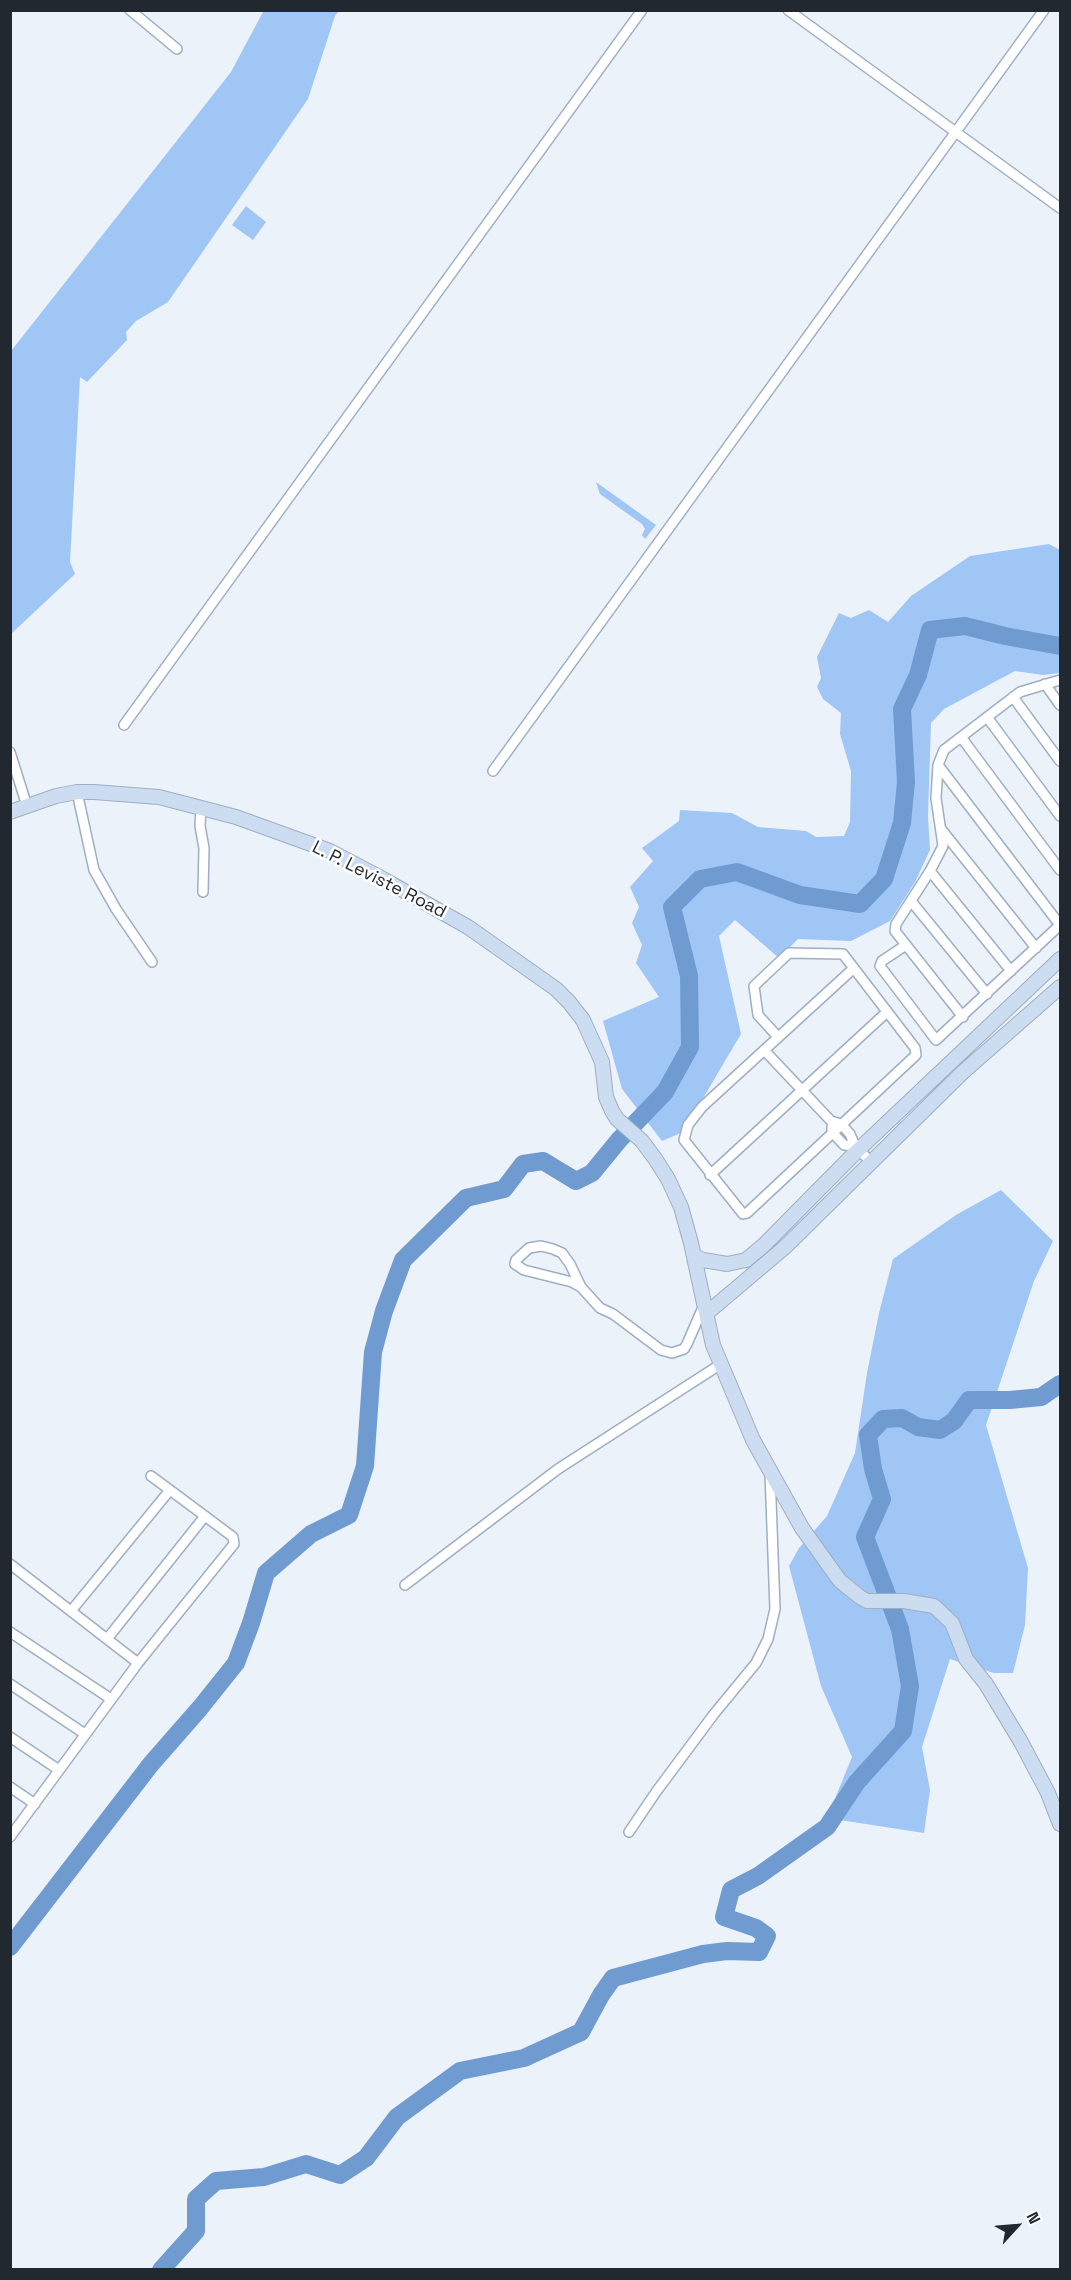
<!DOCTYPE html>
<html>
<head>
<meta charset="utf-8">
<style>
  body { margin:0 }
  #map { position:relative; width:1071px; height:2280px; overflow:hidden; background:#ebf2fa; font-family:"Space Grotesk",sans-serif }
  canvas { display:block }
  .frame { position:absolute; inset:0; border:12px solid #212830; pointer-events:none }
  .north { position:absolute; left:987px; top:2196px; width:60px; height:60px; -webkit-text-stroke:4px #fff; paint-order:stroke; rotate:64deg; font-size:16px; font-weight:700; line-height:24px; text-align:center; color:#212830 }
  .north::after { content:''; display:block; margin:auto; width:21px; height:27px; background:#212830; clip-path:polygon(50% 0,100% 100%,50% 72%,0 100%) }
</style>
</head>
<body>
<div id="map">
<canvas width="1071" height="2280"></canvas>
<div class="frame"></div>
<div class="north">N</div>
</div>
<script>
const g = document.querySelector('canvas').getContext('2d');
g.lineJoin = 'round';
function fill(path, color) {
  g.fillStyle = color;
  g.fill(path, 'evenodd');
}
function toPath(rows) {
  const path = new Path2D();
  for (const r of rows) {
    path.moveTo(r[0], r[1]);
    for (let i = 2; i < r.length; i += 2) path.lineTo(r[i], r[i + 1]);
  }
  return path;
}
function strokePath(path, color, width, dash) {
  g.strokeStyle = color;
  g.lineWidth = width;
  g.lineCap = dash ? 'butt' : 'round';
  g.setLineDash(dash || []);
  g.stroke(path);
}
function drawText(font, color, halo, rows, align = 'center') {
  g.font = font + ' "Space Grotesk",sans-serif';
  g.lineWidth = 5;
  g.setLineDash([]);
  g.textBaseline = 'middle';
  g.strokeStyle = halo;
  g.fillStyle = color;
  for (const [text, x, y, turn = 0] of rows) {
    g.save();
    g.translate(x, y);
    g.rotate((+turn || 0) * Math.PI / 180);
    g.textAlign = isNaN(turn) ? turn : align;
    if (halo) g.strokeText(text, 0, 0);
    g.fillText(text, 0, 0);
    g.restore();
  }
}
fill(toPath([
  [264,10,339,11,335,16,308,99,168,302,136,321,126,332,127,340,87,382,80,377,70,562,75,574,11,634,11,351,231,72],
  [246,206,266,222,253,240,232,225],
  [596,482,656,525,645,539,642,535,645,529,642,524,600,494],
  [1049,544,1060,550,1060,673,1043,675,1015,671,944,709,931,723,928,817,930,850,915,882,890,921,851,941,798,939,779,958,735,920,719,936,741,1034,683,1132,662,1141,622,1089,603,1021,659,997,636,963,642,945,632,923,639,907,630,887,653,861,642,848,679,821,680,810,732,813,758,827,806,831,816,837,844,836,850,822,851,771,840,734,841,713,823,699,817,687,821,678,817,657,839,613,851,618,869,610,888,622,911,596,970,556],
  [1001,1190,1053,1241,1034,1281,986,1425,1028,1568,1025,1625,1013,1673,994,1673,950,1659,922,1747,930,1790,924,1833,827,1818,852,1757,821,1686,789,1566,799,1548,827,1516,855,1453,867,1373,879,1313,893,1259,956,1215]
]), '#a0c6f6');
strokePath(toPath([
  [10,1947,151,1764,200,1708,236,1663,251,1623,266,1573,311,1534,349,1515,365,1466,373,1352,384,1311,403,1260,466,1198,504,1189,523,1164,543,1161,576,1181,592,1173,619,1140,665,1092,690,1047,689,976,672,907,700,879,737,872,800,895,860,904,884,879,902,823,906,782,902,709,918,675,930,630,965,626,1005,636,1060,646],
  [161,2270,196,2231,196,2199,216,2181,264,2177,306,2164,340,2175,366,2158,397,2117,460,2071,524,2058,581,2032,601,1995,613,1978,703,1954,727,1951,759,1952,767,1936,756,1928,724,1917,731,1890,758,1876,827,1827,857,1782,903,1731,910,1686,900,1629,865,1537,882,1499,873,1469,868,1435,883,1419,902,1418,918,1427,940,1430,954,1421,969,1400,1010,1400,1041,1397,1060,1384]
]), '#709bd1', 18);
const street = toPath([
  [130,10,177,49],
  [788,10,1060,208],
  [1045,684,1060,705],
  [1013,697,1060,761],
  [987,717,1060,816],
  [124,725,642,10],
  [961,737,1060,870],
  [10,752,27,806],
  [938,765,1060,925],
  [493,771,1044,10],
  [77,792,94,870,116,909,152,962],
  [201,807,200,826,204,848,203,892],
  [941,829,1036,948],
  [930,871,1011,971],
  [911,901,987,994],
  [906,945,882,961,880,966,936,1040,1060,925],
  [963,1017,895,931,896,924,930,871,943,846,936,798,938,765,944,750,1020,692,1060,680],
  [778,1037,758,1015,754,986,789,953,843,954,915,1048,916,1055,747,1213,743,1214,684,1140,688,1125,702,1107,854,968],
  [764,1050,831,1121,841,1124,850,1134,855,1146,871,1162],
  [832,1127,832,1132,844,1145,855,1146],
  [710,1175,887,1012],
  [581,1287,570,1264,562,1253,553,1249,541,1246,529,1248,516,1260,515,1264,524,1270,572,1282,581,1287,600,1308,613,1314,661,1350,672,1353,684,1349,687,1344,704,1305],
  [151,1476,170,1490],
  [10,1564,138,1663,10,1837],
  [405,1585,558,1469,721,1364],
  [71,1611,170,1490,233,1537,234,1544,138,1663],
  [10,1632,111,1699],
  [107,1639,205,1516],
  [10,1684,85,1734],
  [10,1737,59,1770],
  [10,1787,35,1804],
  [629,1832,656,1792,714,1714,756,1663,768,1639,775,1609,770,1473]
]);
const secondary = toPath([
  [10,812,56,796,77,792,94,792,159,797,236,817,330,851,383,879,468,927,556,989,569,1002,583,1020,602,1062,606,1097,612,1111,617,1119,642,1141,656,1160,668,1179,681,1207,691,1243,713,1345,753,1440,802,1528,840,1581,860,1597,867,1601,904,1601,934,1606,952,1623,966,1659,986,1684,1021,1742,1048,1793,1060,1824],
  [694,1256,703,1260,727,1264,746,1260,764,1245,856,1152,1060,959],
  [707,1313,784,1248,963,1072,1060,987]
]);
strokePath(street, '#9eaec3', 12);
strokePath(secondary, '#9eaec3', 16);
strokePath(street, '#fff', 9);
strokePath(secondary, '#ccddf2', 14);
drawText('18px', '#212830', '#fff', [
  ["L. P. Leviste Road",379,880,27]
]);
</script>
</body>
</html>
